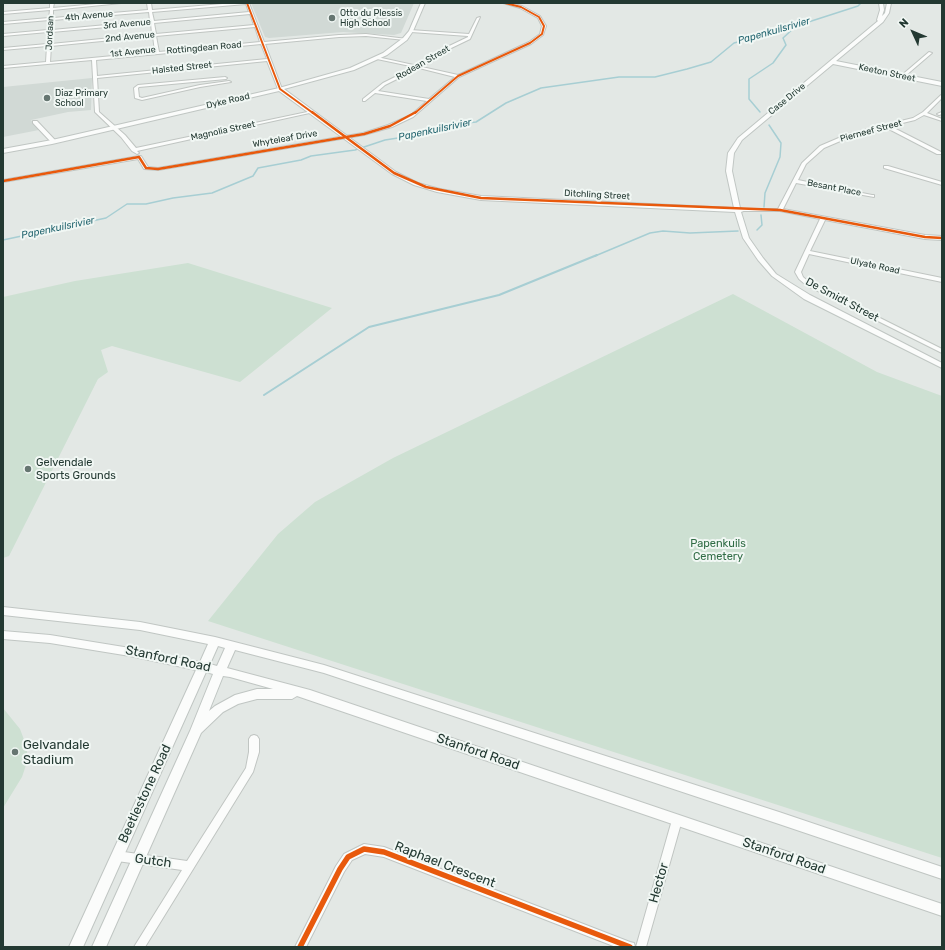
<!DOCTYPE html>
<html>
<head>
<meta charset="utf-8">
<style>
  body { margin:0 }
  #map { position:relative; width:945px; height:950px; overflow:hidden; background:#e3e8e5; font-family:Rubik,sans-serif }
  canvas { display:block }
  .frame { position:absolute; inset:0; border:4px solid #233932; pointer-events:none }
  .north { position:absolute; left:893px; top:12px; width:40px; height:40px; -webkit-text-stroke:3px #f1f7f4; paint-order:stroke; rotate:314deg; font-size:11px; font-weight:700; line-height:16px; text-align:center; color:#233932 }
  .north::after { content:''; display:block; margin:auto; width:14px; height:18px; background:#233932; clip-path:polygon(50% 0,100% 100%,50% 72%,0 100%) }
</style>
</head>
<body>
<div id="map">
<canvas width="945" height="950"></canvas>
<div class="frame"></div>
<div class="north">N</div>
</div>
<script>
const g = document.querySelector('canvas').getContext('2d');
g.lineJoin = 'round';
function fill(path, color) {
  g.fillStyle = color;
  g.fill(path, 'evenodd');
}
function toPath(rows) {
  const path = new Path2D();
  for (const r of rows) {
    path.moveTo(r[0], r[1]);
    for (let i = 2; i < r.length; i += 2) path.lineTo(r[i], r[i + 1]);
  }
  return path;
}
function strokePath(path, color, width, dash) {
  g.strokeStyle = color;
  g.lineWidth = width;
  g.lineCap = dash ? 'butt' : 'round';
  g.setLineDash(dash || []);
  g.stroke(path);
}
function drawText(font, color, halo, rows, align = 'center') {
  g.font = font + ' Rubik,sans-serif';
  g.lineWidth = 4;
  g.setLineDash([]);
  g.textBaseline = 'middle';
  g.strokeStyle = halo;
  g.fillStyle = color;
  for (const [text, x, y, turn = 0] of rows) {
    g.save();
    g.translate(x, y);
    g.rotate((+turn || 0) * Math.PI / 180);
    g.textAlign = isNaN(turn) ? turn : align;
    if (halo) g.strokeText(text, 0, 0);
    g.fillText(text, 0, 0);
    g.restore();
  }
}
fill(toPath([
  [251,3,414,3,401,33,394,35,343,32,269,38,265,37],
  [92,78,91,110,68,112,31,120,39,130,3,137,3,87]
]), '#d1d9d5');
fill(toPath([
  [188,263,332,308,240,382,112,346,101,350,108,372,98,379,9,556,3,558,3,297,75,281],
  [733,294,877,372,942,396,942,858,208,621,278,534,315,502,393,458],
  [3,708,20,729,26,745,28,759,22,777,3,808]
]), '#cde0d2');
strokePath(toPath([
  [760,112,749,99,749,79,773,63,786,45,783,38,795,27],
  [764,207,765,193,780,157,781,143,769,125],
  [757,230,762,225,761,215],
  [3,240,106,218,127,204,146,204,173,198,212,193,253,176,258,168,301,160,311,156,355,150,385,140,417,135,448,125,476,122,506,103,541,88,619,77,655,77,687,69,711,62,734,43,796,26,858,6,861,3],
  [595,256,650,233,663,231,690,233,738,231]
]), '#a7ced3', 1.5);
strokePath(toPath([
  [264,395,369,327,499,295,597,255]
]), '#a7ced3', 2);
const street = toPath([
  [50,3,54,3,53,8,107,3,121,3,53,10,53,18,148,10,147,3,151,3,152,10,234,3,249,3,264,42,339,35,366,34,407,39,405,40,366,36,339,37,265,44,282,89,280,90,278,89,267,61,97,78,99,112,125,135,136,148,312,111,314,112,137,151,139,153,137,154,132,151,121,137,95,112,92,60,3,68,3,66,46,62,47,46,3,50,3,48,47,44,48,32,3,36,3,34,48,30,49,20,3,24,3,22,49,18,50,10,3,14,3,12,50,8,50,3],
  [246,4,249,12,154,21,152,12,246,4],
  [149,12,150,21,52,30,53,20,149,12],
  [250,14,254,25,156,34,154,23,250,14],
  [151,23,152,34,51,44,52,32,151,23],
  [255,27,260,42,159,52,156,36,255,27],
  [153,36,155,52,50,62,51,46,153,36],
  [261,44,267,59,97,76,96,60,261,44],
  [503,3,509,3,522,6,540,16,546,26,543,35,531,44,459,77,413,117,392,127,364,135,158,170,144,169,138,159,3,182,3,180,139,156,141,156,148,167,158,168,363,133,388,125,411,115,427,101,375,93,365,101,363,101,363,99,383,83,415,67,377,59,377,57,418,66,436,56,443,49,468,37,468,36,411,32,410,30,469,34,477,18,480,17,470,39,445,51,438,58,422,67,458,75,529,42,540,34,542,26,538,18,520,8,503,3],
  [419,68,455,77,429,99,378,91,385,85,419,68],
  [929,52,932,53,904,77,902,77,902,75,929,52],
  [225,77,227,78,226,79,139,87,138,88,139,97,142,98,200,85,229,81,231,82,200,87,142,100,135,98,134,88,138,85,225,77],
  [941,95,942,95,942,98,927,113,942,119,942,121,924,115,915,120,890,126,941,152,941,154,937,154,885,127,852,136,824,148,806,164,798,180,872,195,874,195,874,197,796,183,783,209,925,235,942,236,942,240,925,239,825,220,810,251,942,278,942,282,809,254,801,272,803,277,810,283,942,349,942,353,806,285,799,279,795,272,820,219,780,211,744,211,742,210,744,209,778,209,802,163,820,146,848,134,913,118,923,112,941,95],
  [942,112,942,114,939,115,937,114,942,112],
  [33,121,37,121,55,140,55,142,51,142,33,123,33,121],
  [884,166,888,166,942,182,942,185,884,168,884,166],
  [254,735,257,736,259,739,259,752,253,772,145,947,134,947,182,870,117,861,113,859,112,856,113,853,117,851,187,861,246,768,249,752,249,739,251,736,254,735],
  [677,816,680,817,682,820,646,947,636,947,672,820,674,817,677,816],
  [364,844,384,847,630,942,634,943,635,947,616,947,384,857,365,854,352,860,344,872,306,947,295,947,336,866,344,854,364,844]
]);
const secondary = toPath([
  [421,3,425,3,413,31,407,40,387,55,354,70,284,89,396,172,418,183,440,189,481,196,734,208,726,171,728,153,738,138,878,21,877,20,880,10,879,3,883,3,884,10,882,16,885,13,887,3,891,3,889,13,883,22,836,61,942,82,942,86,833,64,742,140,734,153,732,171,740,208,746,210,741,212,749,238,763,258,776,274,810,295,942,363,942,368,804,299,772,276,758,260,743,238,735,212,481,200,437,192,414,185,392,174,279,91,52,144,3,153,3,149,52,140,279,88,350,68,383,53,403,38,409,31,421,3],
  [3,607,140,622,215,637,324,665,779,812,942,867,942,879,779,824,324,673,235,650,227,668,310,690,942,904,942,916,297,696,292,699,257,699,238,704,223,712,201,733,106,947,92,947,190,731,213,674,206,672,83,947,69,947,196,670,130,656,50,643,3,639,3,631,50,635,130,648,200,662,208,644,140,630,3,615,3,607],
  [218,646,225,648,217,666,210,664,218,646],
  [223,676,230,677,273,689,257,689,235,695,215,706,209,711,223,676]
]);
strokePath(street, '#c0c5c2', 2);
strokePath(secondary, '#c0c6c3', 2);
fill(street, '#fbfcfb');
fill(secondary, '#fbfcfb');
strokePath(toPath([
  [247,3,280,89,313,113],
  [415,113,458,76,530,43,542,34,544,26,539,17,521,7,505,3]
]), '#e8590c', 2);
strokePath(toPath([
  [312,112,394,173,426,187,481,198,780,210,925,237,942,238],
  [3,181,139,157,146,168,158,169,364,134,390,126,416,112]
]), '#e8590c', 2.5);
strokePath(toPath([
  [300,947,340,869,348,857,364,849,384,852,630,947]
]), '#e8590c', 5.5);
for (const [x, y, r, color] of [
  [332,18,4,"#667671"],
  [47,98,4,"#667671"],
  [28,469,4,"#667671"],
  [15,752,4,"#667671"]
]) {
  const dot = new Path2D();
  dot.arc(x, y, r, 0, 2 * Math.PI);
  g.fillStyle = color;
  g.fill(dot);
  strokePath(dot, '#f1f7f4', 1.5);
}
drawText('9px', '#233932', '#f1f7f4', [
  ["Otto du Plessis",340,13],
  ["High School",340,23],
  ["Diaz Primary",55,93],
  ["School",55,103]
], 'left');
drawText('9px', '#233932', '#f1f7f4', [
  ["4th Avenue",89,16,-5],
  ["3rd Avenue",127,24,-5],
  ["Jordaan",50,33,-87],
  ["2nd Avenue",130,37,-5],
  ["Rottingdean Road",204,48,-5],
  ["1st Avenue",133,52,-6],
  ["Rodean Street",423,63,-30],
  ["Halsted Street",182,68,-6],
  ["Keeton Street",887,73,12],
  ["Case Drive",787,99,-39],
  ["Dyke Road",228,101,-13],
  ["Magnolia Street",223,131,-12],
  ["Pierneef Street",871,131,-15],
  ["Whyteleaf Drive",285,139,-10],
  ["Besant Place",834,188,11],
  ["Ditchling Street",597,195,3],
  ["Ulyate Road",875,266,12]
]);
drawText('italic 10px', '#22656f', '#f1f7f4', [
  ["Papenkuilsrivier",774,31,-16],
  ["Papenkuilsrivier",435,130,-12],
  ["Papenkuilsrivier",58,228,-12]
]);
drawText('11px', '#233932', '#f1f7f4', [
  ["De Smidt Street",842,300,28]
]);
drawText('11px', '#233932', '#f1f7f4', [
  ["Gelvendale",36,463],
  ["Sports Grounds",36,476]
], 'left');
drawText('11px', '#306c45', '#f1f7f4', [
  ["Papenkuils",718,544],
  ["Cemetery",718,557]
]);
drawText('13px', '#233932', '#f1f7f4', [
  ["Stanford Road",168,659,12],
  ["Stanford Road",478,752,19],
  ["Beetlestone Road",145,794,-65],
  ["Stanford Road",784,856,19],
  ["Gutch",153,861,8],
  ["Raphael Crescent",445,865,21],
  ["Hector",659,883,-74]
]);
drawText('13px', '#233932', '#f1f7f4', [
  ["Gelvandale",23,745],
  ["Stadium",23,760]
], 'left');
</script>
</body>
</html>
